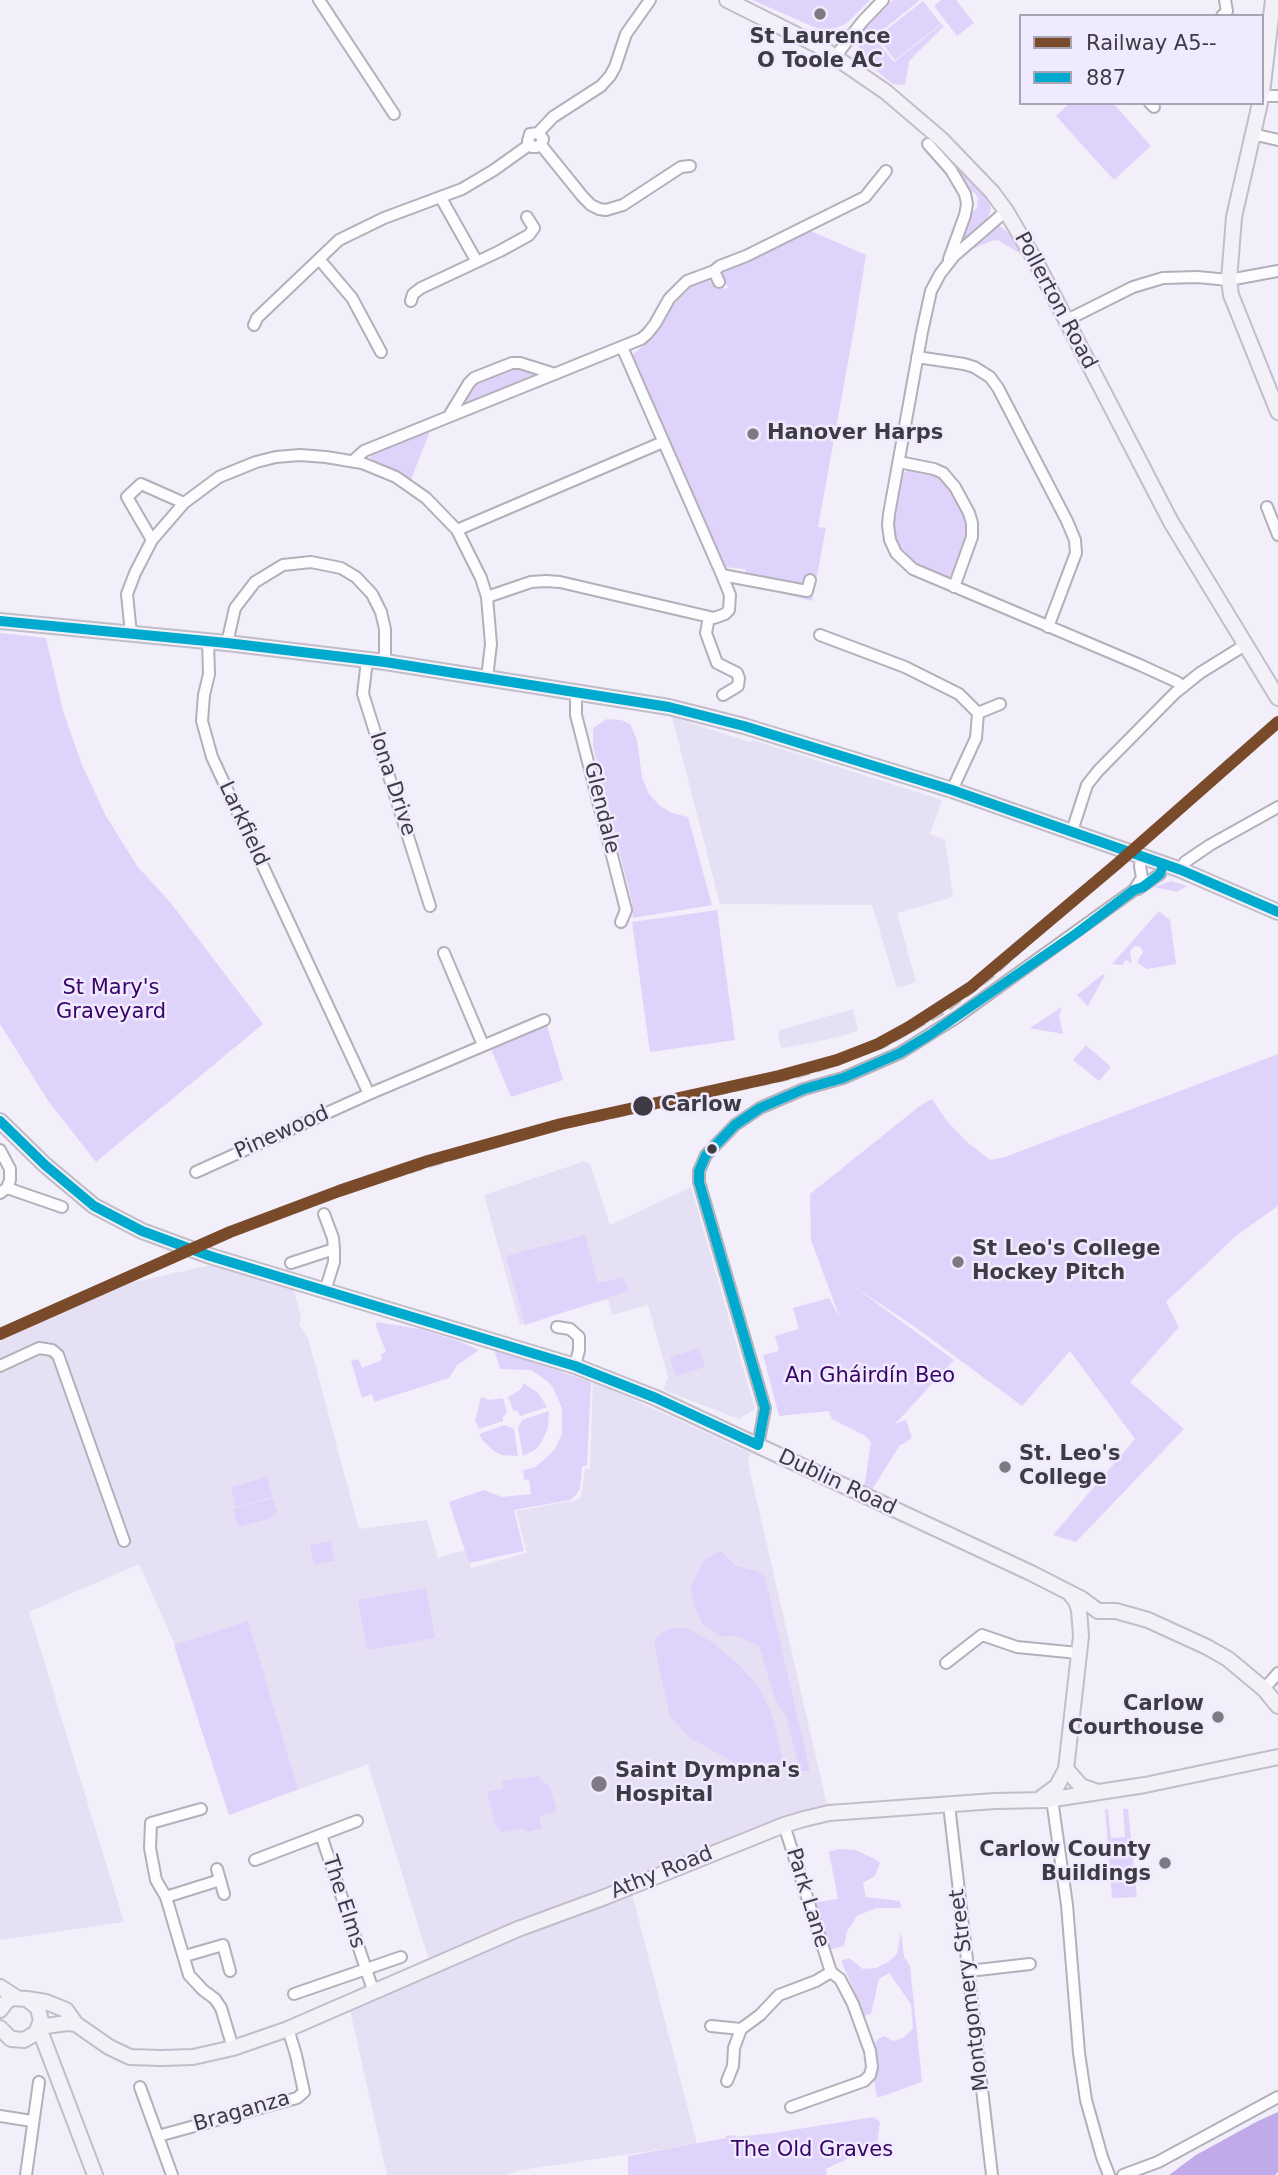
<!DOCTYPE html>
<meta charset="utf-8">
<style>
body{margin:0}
#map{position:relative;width:1278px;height:2175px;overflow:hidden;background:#f2eefa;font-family:"DejaVu Sans",sans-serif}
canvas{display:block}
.legend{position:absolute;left:1019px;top:14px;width:245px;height:91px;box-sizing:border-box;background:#f0eafe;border:2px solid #a9a4b4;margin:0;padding:9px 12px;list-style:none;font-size:21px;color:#3e3b44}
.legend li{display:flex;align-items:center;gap:14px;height:35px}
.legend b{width:35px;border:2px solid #a9a4b4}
</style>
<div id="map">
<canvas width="1278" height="2175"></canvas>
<ul class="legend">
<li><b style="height:9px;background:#7a4b2a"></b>Railway A5--</li>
<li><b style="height:9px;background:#00a9ce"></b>887</li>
</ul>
</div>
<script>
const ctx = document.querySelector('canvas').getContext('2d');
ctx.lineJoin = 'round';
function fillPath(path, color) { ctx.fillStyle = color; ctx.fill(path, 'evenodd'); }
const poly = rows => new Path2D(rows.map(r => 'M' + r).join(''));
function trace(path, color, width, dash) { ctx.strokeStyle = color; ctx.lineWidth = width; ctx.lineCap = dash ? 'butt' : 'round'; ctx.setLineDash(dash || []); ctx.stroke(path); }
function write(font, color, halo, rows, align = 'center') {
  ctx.font = font + ' "DejaVu Sans",sans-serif'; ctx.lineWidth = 5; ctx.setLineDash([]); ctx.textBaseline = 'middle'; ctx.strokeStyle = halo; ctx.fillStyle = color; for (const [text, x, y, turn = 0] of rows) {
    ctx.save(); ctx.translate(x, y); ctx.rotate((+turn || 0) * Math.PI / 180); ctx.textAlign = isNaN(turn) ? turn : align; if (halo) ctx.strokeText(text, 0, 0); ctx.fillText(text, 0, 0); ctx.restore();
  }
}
fillPath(poly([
 [672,717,750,742,753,740,942,800,930,834,945,840,953,897,897,913,916,982,897,988,872,905,720,904],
 [853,1009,858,1029,856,1031,839,1037,785,1048,781,1047,778,1036,780,1030],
 [585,1161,590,1164,610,1225,691,1187,755,1409,739,1419,663,1390,668,1377,648,1305,612,1315,608,1299,520,1325,484,1195],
 [211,1265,294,1290,301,1318,299,1324,308,1338,359,1529,427,1520,438,1558,465,1550,471,1568,527,1553,516,1511,577,1500,581,1497,585,1469,590,1469,593,1381,750,1453,748,1463,827,1805,789,1815,626,1879,630,1886,697,2144,522,2170,506,2175,387,2175,350,2010,433,1973,368,1764,229,1815,175,1645,139,1564,29,1612,124,1922,0,1940,0,1341,125,1284]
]), '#e6e0f4');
fillPath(poly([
 [752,0,870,0,847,23,829,31,821,30],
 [893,0,920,0,874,37,894,62,942,24,944,26,909,61,905,85,893,84,868,64,862,56,859,47,863,31],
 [941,0,956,0,974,23,957,36,934,6],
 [923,1,941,24,895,60,877,37],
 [1070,103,1113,103,1151,146,1114,180,1056,116],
 [931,143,965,174,988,200,991,208,988,218,958,244,969,215,977,208,978,198,975,193,969,191,959,173],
 [998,225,1007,231,1021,254,998,240,991,241,966,252,966,250],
 [804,228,866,255,855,323,818,527,826,528,812,601,749,585,745,569,724,567,632,355,652,339,669,310,697,281,708,279,717,289,728,288,721,272],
 [514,367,538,374,537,376,463,406,461,405,477,382],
 [432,426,410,482,372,463,370,459,372,452],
 [909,468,937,474,951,486,968,524,970,532,955,572,951,577,947,578,916,565,896,545,891,526,900,478],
 [0,633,46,638,63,711,82,765,106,816,137,866,170,902,263,1024,96,1162,49,1102,0,1024],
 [607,719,621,720,630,724,637,740,642,777,649,794,660,806,672,813,688,817,712,905,633,918,632,902,593,747,593,728],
 [1171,881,1187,886,1177,892,1154,887],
 [717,910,735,1040,650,1052,632,922],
 [1159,911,1170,920,1176,964,1147,969,1137,962,1143,952,1140,947,1135,946,1130,951,1132,964,1126,960,1122,965,1112,964],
 [1103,974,1105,975,1088,1006,1077,995],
 [1062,1007,1059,1016,1063,1034,1030,1028],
 [546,1022,563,1080,511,1097,489,1044],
 [1086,1045,1111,1067,1099,1081,1073,1060],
 [1278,1054,1278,1206,1237,1235,1166,1302,1179,1327,1130,1382,1184,1429,1076,1542,1053,1535,1135,1439,1070,1351,1022,1406,918,1329,852,1285,954,1360,895,1424,906,1420,912,1438,903,1444,900,1445,868,1496,863,1494,871,1442,864,1435,832,1419,829,1411,779,1416,763,1355,779,1351,775,1336,799,1329,793,1308,829,1298,840,1318,811,1240,810,1194,921,1105,932,1099,947,1121,967,1142,990,1160,1005,1157],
 [585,1235,598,1283,623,1277,629,1291,525,1325,506,1256],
 [377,1322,420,1329,461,1342,479,1350,457,1365,449,1378,374,1402,372,1394,362,1398,351,1361,358,1359,362,1368,382,1360,381,1354,386,1352,376,1326],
 [699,1348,705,1367,676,1376,670,1357],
 [494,1349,591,1382,587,1465,582,1467,580,1488,576,1495,570,1500,514,1510,524,1551,469,1563,449,1502,484,1490,502,1497,531,1494,529,1479,524,1480,523,1470,534,1468,545,1459,555,1449,562,1434,562,1408,552,1386,546,1380,531,1370,500,1369],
 [524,1383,539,1394,547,1407,520,1416,518,1411,513,1410,508,1397,520,1390],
 [481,1397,490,1400,503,1398,507,1412,503,1417,503,1421,479,1429,475,1420],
 [549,1411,548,1428,541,1443,535,1450,523,1456,518,1428,522,1420],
 [505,1425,514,1429,518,1456,502,1455,494,1451,483,1441,479,1434],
 [267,1477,272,1497,236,1507,231,1487],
 [273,1498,277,1512,268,1519,238,1527,233,1509],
 [331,1541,335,1561,314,1565,310,1545],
 [720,1550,736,1566,757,1571,765,1577,810,1771,799,1771,787,1718,775,1699,759,1646,735,1635,722,1637,702,1623,695,1607,690,1587,704,1561],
 [426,1588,435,1638,367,1650,358,1600],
 [248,1621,298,1789,229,1815,174,1645],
 [674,1628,686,1628,712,1642,739,1665,758,1686,772,1714,785,1768,777,1771,769,1782,690,1738,670,1716,654,1644,657,1637,665,1631],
 [538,1776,544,1783,549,1785,556,1808,555,1812,539,1816,542,1828,528,1832,523,1828,501,1833,499,1828,496,1827,487,1792,503,1788,502,1781],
 [1105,1809,1108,1810,1111,1838,1125,1837,1123,1809,1128,1809,1137,1897,1112,1898],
 [838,1849,855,1850,875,1859,880,1863,875,1876,863,1883,866,1897,900,1901,901,1908,876,1908,857,1916,847,1931,844,1946,827,1950,816,1902,838,1899,829,1852],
 [901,1932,904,1957,910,1966,922,2082,877,2098,874,2080,878,2068,873,2045,878,2039,884,2036,893,2041,903,2038,913,2029,911,2004,889,1973,879,1979,871,2014,863,2016,854,1990,841,1961,849,1958,863,1969,876,1968,888,1962,897,1954],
 [874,2117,880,2122,877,2145,826,2169,827,2175,628,2175,628,2156,726,2138,726,2136,735,2135,736,2137,773,2133]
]), '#e0d3fb');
fillPath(poly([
 [1278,2112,1278,2172,1275,2175,1169,2175,1196,2155,1258,2121]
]), '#c0aae8');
const minor = poly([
 [319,0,394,114],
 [1222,16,1227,11,1225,0],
 [835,57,862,22,883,0],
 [1262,96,1278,96],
 [1150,103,1154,107],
 [538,133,543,139,541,145,536,147,532,147,528,141,530,134,538,133,553,117,601,86,610,76,615,67,626,34,650,0],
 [1252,134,1278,140],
 [928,144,951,170,965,194,967,204,965,215,949,259],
 [541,145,583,197,591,205,599,209,606,210,623,205,681,167,690,166],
 [441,198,477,262],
 [1006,211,954,256,940,274,931,291,922,332,889,514,888,525,890,540,896,553,913,569,1140,665,1177,682,1183,687],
 [319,259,352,298,381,352],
 [714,271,720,266,746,256,865,197,886,171],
 [411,301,413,294,421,288,500,251,529,235,534,228,527,217],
 [1067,320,1133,287,1163,278,1197,277,1229,280,1278,271],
 [254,325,257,318,339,240,384,218,462,189,494,170,529,145],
 [917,357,964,364,974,367,990,377,998,388,1067,521,1075,540,1076,553,1048,627],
 [449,416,469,383,474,378,512,363,520,363,555,374],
 [353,461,364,451,641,339,647,334,655,324,669,299,687,281,714,271,719,282],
 [899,462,934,469,943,473,955,487,969,513,972,523,972,537,954,587],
 [1267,507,1278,535],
 [457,530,663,442],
 [152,540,127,497,141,484,184,503],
 [722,575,807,591,810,580],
 [487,597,531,582,546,581,560,582,714,618,725,614,729,610,730,595,722,575,622,347],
 [709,617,706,633,717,663,737,673,739,678,738,686,723,695],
 [131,634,127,594,135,573,152,540,184,503,219,477,256,462,276,457,300,455,326,457,362,463,396,477,426,498,457,530,481,578,487,597,491,644,487,678],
 [820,635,905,667,959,694,978,713,976,738,952,790],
 [208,641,209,674,204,695,202,721,212,757,369,1094],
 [227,643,235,608,255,582,283,565,311,562,341,568,356,577,372,594,381,612,385,629,385,662],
 [367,660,363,694,430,906],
 [576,692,576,715,626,910,621,922],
 [978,713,1000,704],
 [1072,831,1087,785,1098,771,1175,693,1200,673,1245,645],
 [1181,870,1185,862,1210,845,1278,807],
 [1138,889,1160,874,1163,865],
 [444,953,483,1045],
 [0,1150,10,1169,10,1180,7,1188,0,1193],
 [196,1172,369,1094,544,1020],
 [7,1188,62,1207],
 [324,1214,333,1238,334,1249],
 [291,1263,334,1249,334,1262,325,1291],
 [557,1327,570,1329,579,1337,579,1350,575,1366],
 [0,1366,39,1348,52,1350,58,1355,124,1541],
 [758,1445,765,1408,699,1182,699,1171,706,1155,735,1125,760,1108,804,1089,843,1078,900,1053,957,1017,1134,890,1142,878,1140,866,1141,858],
 [946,1663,982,1635,1017,1647,1078,1653],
 [1264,1689,1278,1673],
 [1052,1799,1067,1905,1079,2053,1086,2100,1102,2157,1109,2175],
 [949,1805,992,2175],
 [201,1809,151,1823,150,1848,156,1880,166,1897,189,1975,203,1990,215,1999,221,2008,233,2048],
 [784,1825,831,1972],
 [321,1835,374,1993],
 [255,1860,357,1821],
 [217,1869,224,1894],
 [166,1897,220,1880],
 [185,1956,223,1945,230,1971],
 [969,1971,1030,1964],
 [294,1994,401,1957],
 [711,2026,741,2029],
 [727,2081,733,2066,734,2048,741,2029,760,2015,779,1995,816,1981,831,1972],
 [140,2087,172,2175],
 [791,2107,864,2081,870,2075,872,2067,870,2051,853,2004,840,1979,831,1972],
 [0,2116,32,2121],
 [158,2136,297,2098,304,2092,296,2055,288,2029],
 [26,2175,39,2082],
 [1123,2175,1158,2162,1278,2097]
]);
const major = poly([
 [727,0,819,46,886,92,941,139,992,192,1006,211,1036,262,1171,522,1278,698],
 [1262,93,1273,0],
 [1260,103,1234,217,1229,280,1231,295,1278,412],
 [0,621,227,643,385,662,669,707,744,726,952,790,1181,870,1278,912],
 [0,1121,45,1165,94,1206,142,1231,210,1256,575,1366,656,1398,1031,1573,1082,1599,1098,1611,1116,1611,1148,1620,1207,1647,1228,1659,1264,1689,1278,1706],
 [1066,1769,1081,1786,1095,1791],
 [1041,1798,1057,1786,1066,1769,1081,1636,1079,1610,1076,1601,1071,1595],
 [0,1987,17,1998],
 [27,1999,46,2002,66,2010,76,2024,109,2047,130,2057,161,2058,193,2057,233,2048,288,2029,518,1929,605,1897,784,1825,804,1819,829,1813,995,1801,1047,1800,1145,1785,1278,1757],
 [0,2010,6,2002,12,1998,27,1999,38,2008,41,2021,36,2033,24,2040,11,2039,0,2028],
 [39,2027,67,2023,76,2024],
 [39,2028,95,2175]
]);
trace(minor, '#b3b0b9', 14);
trace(major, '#c2bdcb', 18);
trace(minor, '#fdfcfe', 10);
trace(major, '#f3f1f7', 14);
trace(poly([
 [230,1232,376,1183,500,1145,560,1129,794,1078,816,1072,886,1046,946,1012,994,976,1088,889]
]), '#c2c1c4', 2.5, [14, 7]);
trace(poly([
 [0,621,227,643,385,662,669,707,744,726,952,790,1181,870,1278,912],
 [0,1121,45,1165,94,1206,142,1231,210,1256,575,1366,656,1398,758,1445,765,1408,699,1182,699,1171,706,1155,735,1125,760,1108,804,1089,843,1078,900,1053,931,1034,1077,933,1134,890,1143,887,1160,874,1163,865]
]), '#00a9ce', 10);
trace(poly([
 [0,1334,230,1232,339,1191,428,1161,561,1124,779,1076,837,1060,878,1044,909,1027,971,987,1118,863,1278,722]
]), '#7a4b2a', 12);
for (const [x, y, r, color] of [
 [820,14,7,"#7d7a84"],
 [753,434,7,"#7d7a84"],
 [643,1106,11,"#3e3b44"],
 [712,1149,6,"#3e3b44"],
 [958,1262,7,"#7d7a84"],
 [1005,1467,7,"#7d7a84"],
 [1218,1717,7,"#7d7a84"],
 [599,1784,9,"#7d7a84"],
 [1165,1863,7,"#7d7a84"]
]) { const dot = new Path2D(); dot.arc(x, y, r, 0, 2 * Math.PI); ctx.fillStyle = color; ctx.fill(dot); trace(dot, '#f0eafe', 2.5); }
write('bold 21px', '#3e3b44', '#f0eafe', [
 ["St Laurence",820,38,"center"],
 ["O Toole AC",820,62,"center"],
 ["Hanover Harps",767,434],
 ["St Leo's College",972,1250],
 ["Hockey Pitch",972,1274],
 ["St. Leo's",1019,1455],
 ["College",1019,1479],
 ["Carlow",1204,1705,"right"],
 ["Courthouse",1204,1729,"right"],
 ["Saint Dympna's",615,1772],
 ["Hospital",615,1796],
 ["Carlow County",1151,1851,"right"],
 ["Buildings",1151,1875,"right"]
], 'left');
write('21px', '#3e3b44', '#f0eafe', [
 ["Pollerton Road",1055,301,62],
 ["Iona Drive",392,784,72],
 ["Glendale",601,808,76],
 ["Larkfield",243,824,65],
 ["Pinewood",282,1133,-24],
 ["Dublin Road",837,1483,25],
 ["Athy Road",662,1873,-22],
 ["Park Lane",807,1898,73],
 ["The Elms",343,1902,72],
 ["Montgomery Street",970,1990,-97],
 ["Braganza",242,2112,-16]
]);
write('21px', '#39036a', '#f0eafe', [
 ["St Mary's",111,989],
 ["Graveyard",111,1013],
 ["An Gháirdín Beo",870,1377],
 ["The Old Graves",812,2151]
]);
write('bold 21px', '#3e3b44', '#f0eafe', [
 ["Carlow",661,1106]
], 'left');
</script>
